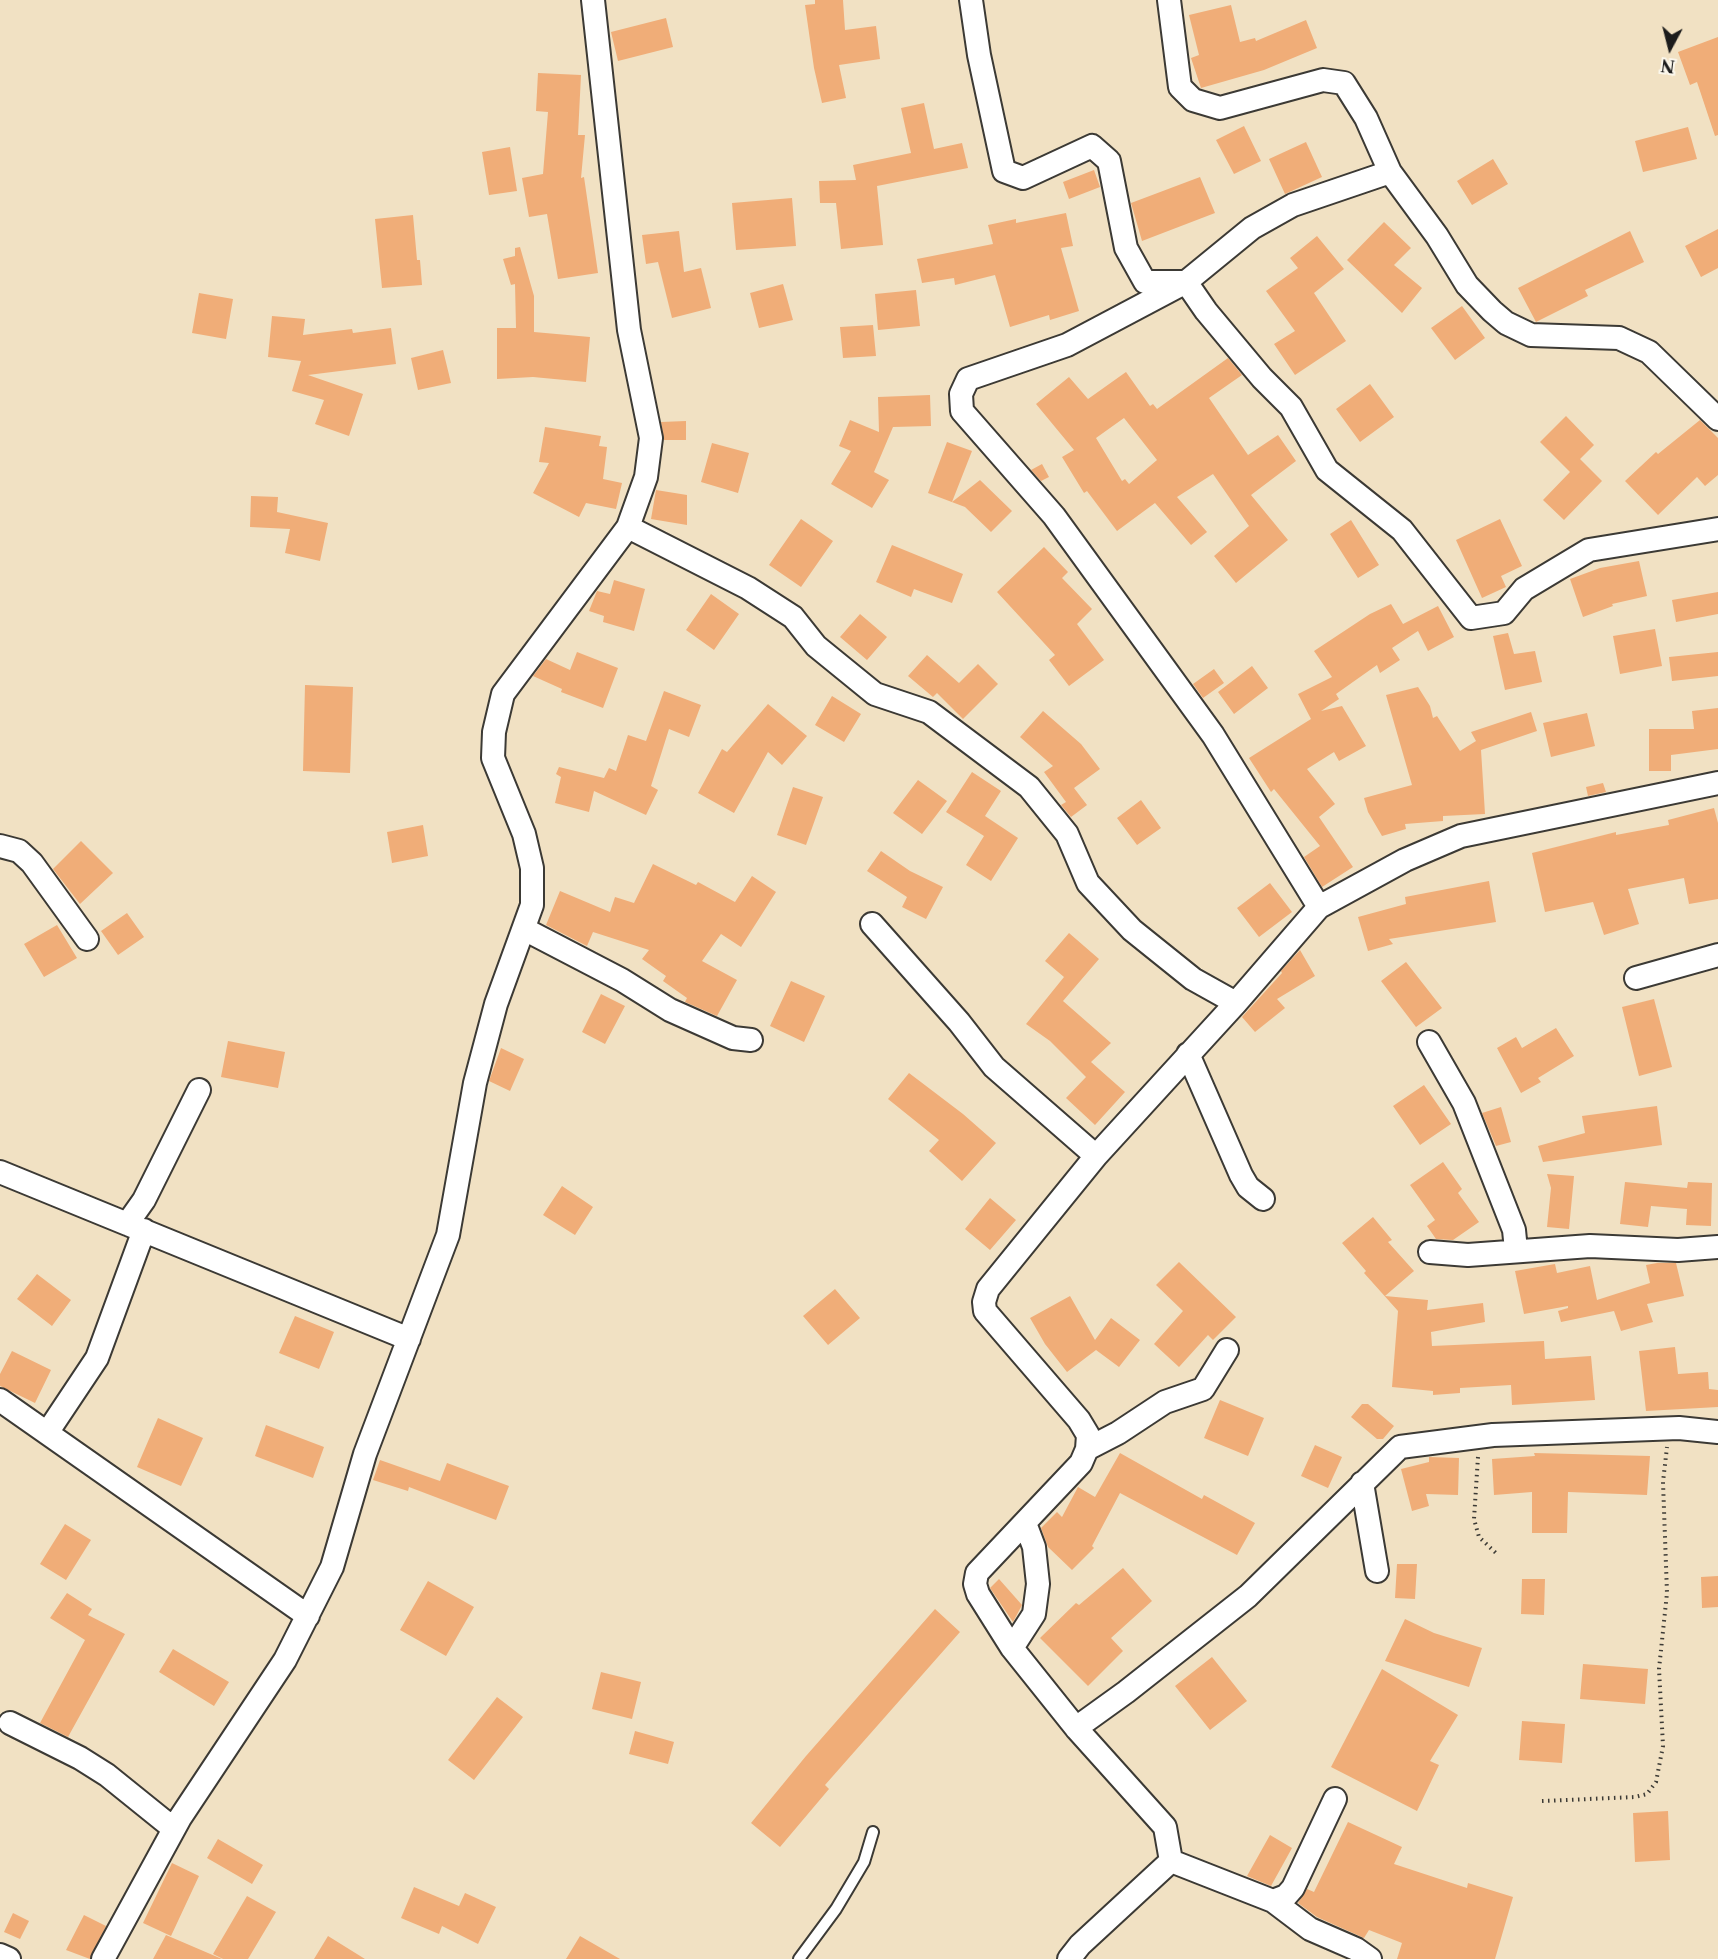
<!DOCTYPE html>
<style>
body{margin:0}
#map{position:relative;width:1718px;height:1959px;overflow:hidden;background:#f1e1c3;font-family:"Libre Caslon Text",serif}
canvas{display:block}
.north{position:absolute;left:1640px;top:18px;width:60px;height:60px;-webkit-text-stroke:4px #fbf7ec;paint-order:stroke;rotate:187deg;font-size:16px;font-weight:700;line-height:24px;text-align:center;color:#1c1c1c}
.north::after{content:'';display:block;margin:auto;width:21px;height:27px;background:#1c1c1c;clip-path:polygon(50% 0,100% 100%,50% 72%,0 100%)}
</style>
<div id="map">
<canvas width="1718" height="1959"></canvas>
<div class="north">N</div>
</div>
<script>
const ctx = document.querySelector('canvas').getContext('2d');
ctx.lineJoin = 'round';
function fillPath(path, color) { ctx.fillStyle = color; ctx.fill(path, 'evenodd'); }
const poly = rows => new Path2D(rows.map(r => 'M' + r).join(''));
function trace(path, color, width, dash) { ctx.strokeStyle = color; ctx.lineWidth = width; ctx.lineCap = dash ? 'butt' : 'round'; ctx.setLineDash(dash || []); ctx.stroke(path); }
fillPath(poly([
 [815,0,843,0,845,30,876,26,880,59,839,65,846,98,822,103,814,68,805,5,815,4],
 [1231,5,1240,42,1255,38,1256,41,1306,20,1317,48,1264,70,1201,88,1191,58,1199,55,1189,15],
 [666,18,673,47,618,61,611,32],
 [1718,37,1718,135,1715,136,1697,82,1690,85,1678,52],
 [538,73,581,75,578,135,585,135,581,178,584,177,598,273,558,279,547,214,529,217,522,178,543,174,548,112,536,111],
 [924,103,934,149,962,143,968,168,877,186,883,245,841,249,836,203,820,203,819,181,856,180,853,165,911,153,901,108],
 [1244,126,1261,161,1234,174,1216,140],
 [1688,127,1697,159,1643,172,1635,141],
 [1306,142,1322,177,1285,194,1269,159],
 [510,147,517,191,489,195,482,152],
 [1493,159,1508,184,1472,205,1457,181],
 [1094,170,1100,187,1069,199,1063,182],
 [1200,177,1215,213,1142,241,1131,203],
 [792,198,796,246,736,250,732,203],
 [1066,213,1073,246,1061,248,1079,311,1050,320,1049,315,1010,327,995,275,955,285,954,278,922,283,917,259,993,244,988,225,1016,219,1016,223],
 [413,215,417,260,420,260,422,285,382,288,375,219],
 [1384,222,1411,248,1394,265,1422,288,1402,313,1347,260],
 [1718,229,1718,268,1701,277,1685,246],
 [679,231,684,272,701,268,711,308,672,318,658,262,646,264,642,235],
 [1630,231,1644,262,1585,290,1588,296,1536,322,1518,288],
 [1317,236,1344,269,1314,293,1346,341,1295,375,1274,344,1295,331,1266,291,1298,268,1290,258],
 [520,247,534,296,534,332,590,337,586,382,533,377,497,379,497,328,516,328,515,284,511,285,503,259,515,256,515,248],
 [783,284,793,320,759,328,750,293],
 [916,290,920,326,878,330,875,294],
 [199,293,233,299,226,339,192,333],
 [1462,306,1485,338,1455,360,1431,328],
 [272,316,305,319,303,335,352,329,353,333,391,328,396,364,308,375,363,394,349,436,315,424,324,400,292,391,301,361,268,357],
 [873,325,876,356,843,358,840,327],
 [443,350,451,383,418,390,411,358],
 [1228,358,1242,375,1209,398,1248,455,1278,435,1296,461,1251,495,1288,540,1236,583,1214,556,1249,526,1213,474,1177,497,1207,532,1191,545,1155,503,1117,531,1087,491,1084,493,1062,457,1074,450,1036,404,1069,377,1088,399,1126,372,1150,406,1153,404,1157,409],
 [1124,418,1157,460,1129,484,1125,479,1122,481,1096,438],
 [1370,384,1394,417,1360,442,1336,409],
 [930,395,931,426,893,427,874,472,889,480,872,508,831,484,851,451,839,446,850,420,879,432,878,397],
 [1566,416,1594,445,1580,459,1602,481,1564,520,1543,500,1570,472,1540,442],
 [1700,420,1718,438,1718,475,1705,486,1697,477,1658,515,1625,481,1656,452,1658,454],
 [686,421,686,440,664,440,661,422],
 [545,427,601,436,599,446,607,447,603,479,622,483,616,509,586,503,579,517,533,493,549,463,539,462],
 [947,442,972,451,952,502,980,480,1012,511,991,532,965,507,928,493],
 [712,443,749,453,738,493,701,482],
 [1042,464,1049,477,1041,481,1031,470],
 [656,490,687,495,687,525,651,519],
 [251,496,278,497,277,512,328,523,320,561,285,553,290,529,250,527],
 [801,519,833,541,801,587,769,565],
 [1500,519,1522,566,1501,576,1506,587,1482,598,1456,540],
 [1351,520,1379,565,1358,578,1330,534],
 [892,545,963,574,952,603,914,589,911,597,876,582],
 [1044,547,1068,572,1062,578,1092,609,1077,624,1104,660,1069,686,1049,660,1055,655,997,592],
 [1639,561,1647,596,1612,604,1613,606,1583,617,1570,579,1600,568],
 [614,580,645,589,634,631,603,622,604,616,589,611,597,591,610,594],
 [1718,592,1718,614,1676,622,1672,600],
 [711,594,739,614,714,650,686,630],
 [1391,604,1403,624,1438,606,1454,637,1428,651,1418,631,1392,648,1400,660,1380,673,1377,665,1336,694,1339,699,1321,711,1342,706,1366,746,1339,761,1334,752,1307,769,1335,804,1319,817,1353,867,1322,887,1304,857,1320,846,1274,789,1271,792,1249,758,1311,719,1298,694,1332,677,1314,651,1370,614],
 [860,614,887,637,867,660,840,637],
 [1655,629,1662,666,1620,674,1613,636],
 [1508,633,1514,654,1535,651,1542,682,1505,690,1493,636],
 [577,652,618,668,603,708,561,692,562,689,533,676,546,659,570,670],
 [1718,652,1718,676,1672,681,1669,657],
 [927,655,959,683,978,664,998,684,963,719,937,693,933,697,908,676],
 [1252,666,1268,688,1234,714,1218,692],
 [1214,669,1224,683,1203,698,1193,684],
 [305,685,353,687,350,773,303,771],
 [1418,687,1430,706,1433,718,1437,716,1460,751,1476,741,1471,732,1531,712,1537,731,1481,750,1485,814,1443,816,1443,821,1405,824,1406,829,1382,836,1368,812,1364,798,1412,785,1386,695],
 [664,691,701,705,689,737,669,729,651,786,658,790,646,815,594,791,589,812,555,803,561,777,556,774,559,767,604,778,609,768,616,771,628,735,646,741],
 [832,696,861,714,844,742,815,725],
 [768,704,807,736,782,765,768,752,734,813,698,793,722,749,727,752],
 [1718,708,1718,749,1671,755,1671,771,1649,771,1649,729,1694,729,1692,711],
 [1043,711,1081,744,1100,769,1074,788,1087,805,1071,817,1061,805,1066,802,1044,772,1053,766,1020,737],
 [1587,713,1595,746,1551,757,1543,723],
 [972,772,1001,791,985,816,1018,838,991,881,966,865,984,836,946,812],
 [918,780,947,801,922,834,893,813],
 [1603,783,1606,792,1588,796,1586,787],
 [793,787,823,797,806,845,777,835],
 [1141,800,1161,828,1137,845,1117,818],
 [1714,808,1718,823,1718,899,1689,904,1684,878,1628,889,1639,924,1604,935,1593,902,1545,912,1532,853,1616,832,1616,835,1669,825,1668,820],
 [423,825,428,856,392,863,387,832],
 [81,841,113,873,80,904,53,869],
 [881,851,910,871,943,887,926,919,902,907,907,897,867,871],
 [653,864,696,885,698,882,735,902,752,876,776,892,741,947,721,934,702,961,737,980,717,1016,685,1002,687,998,663,981,666,976,642,959,649,950,593,932,587,946,546,925,560,891,610,912,615,897,634,903],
 [1489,881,1496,922,1389,939,1393,944,1368,951,1358,917,1406,904,1405,897],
 [1270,883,1292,912,1259,937,1237,908],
 [127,913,144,937,118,955,101,931],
 [57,925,77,958,44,977,24,944],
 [1069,933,1099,959,1063,1001,1111,1043,1091,1062,1125,1092,1095,1125,1066,1098,1086,1077,1050,1041,1026,1024,1064,977,1045,961],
 [1300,950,1315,976,1277,999,1285,1008,1255,1032,1242,1017,1282,973,1281,971],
 [1406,962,1442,1008,1416,1027,1381,981],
 [791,981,825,996,804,1042,770,1026],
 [601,994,625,1006,605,1044,582,1032],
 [1654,999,1672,1067,1639,1076,1622,1007],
 [1556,1028,1574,1056,1538,1078,1541,1082,1521,1093,1497,1048,1516,1037,1522,1048],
 [228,1041,285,1052,278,1088,221,1077],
 [501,1048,524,1059,510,1091,489,1081],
 [909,1073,963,1114,996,1143,962,1181,929,1151,939,1140,888,1099],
 [1424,1085,1451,1124,1420,1145,1393,1106],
 [1657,1106,1662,1145,1543,1162,1538,1146,1585,1133,1582,1116],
 [1501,1107,1511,1142,1496,1146,1482,1113],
 [1443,1162,1462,1189,1458,1193,1479,1222,1453,1240,1436,1239,1427,1226,1435,1220,1410,1185],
 [1547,1174,1574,1176,1569,1229,1547,1227,1551,1188],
 [1625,1182,1687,1188,1688,1182,1712,1183,1711,1226,1686,1225,1687,1209,1651,1206,1648,1227,1620,1224],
 [562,1186,593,1207,575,1235,543,1215],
 [990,1198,1016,1220,990,1250,965,1229],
 [1373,1217,1392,1240,1388,1242,1414,1271,1385,1296,1428,1300,1427,1310,1483,1303,1485,1322,1431,1332,1432,1346,1544,1341,1545,1359,1591,1356,1595,1400,1512,1405,1511,1385,1460,1388,1460,1393,1433,1395,1433,1391,1392,1387,1398,1311,1364,1273,1366,1271,1342,1243],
 [1179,1262,1236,1317,1213,1340,1208,1335,1179,1367,1154,1344,1183,1311,1156,1285],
 [1657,1263,1676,1263,1684,1296,1647,1304,1653,1322,1621,1331,1614,1311,1561,1322,1558,1311,1568,1308,1568,1306,1524,1314,1515,1271,1555,1264,1557,1273,1590,1266,1597,1300,1650,1283,1646,1265],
 [37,1274,71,1300,52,1326,17,1299],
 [835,1289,860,1318,828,1345,803,1316],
 [1070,1296,1095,1340,1111,1318,1140,1340,1119,1367,1096,1350,1067,1372,1045,1344,1030,1318],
 [295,1316,334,1332,319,1369,279,1353],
 [1675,1347,1678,1374,1708,1372,1709,1389,1718,1390,1718,1407,1646,1411,1639,1351],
 [12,1351,51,1370,35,1403,0,1386,0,1374],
 [1220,1400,1264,1418,1248,1456,1204,1438],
 [1362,1404,1368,1404,1394,1426,1383,1439,1377,1439,1351,1417],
 [158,1418,203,1438,181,1486,137,1467],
 [266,1425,324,1447,313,1478,255,1456],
 [1315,1445,1342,1457,1328,1488,1301,1476],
 [1120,1453,1202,1499,1204,1495,1255,1523,1237,1555,1120,1493,1092,1546,1094,1548,1072,1570,1048,1547,1041,1528,1057,1512,1062,1517,1078,1487,1095,1497],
 [1534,1453,1650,1456,1647,1495,1568,1492,1567,1533,1532,1533,1532,1492,1494,1495,1492,1459,1535,1456],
 [1429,1457,1459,1458,1458,1495,1426,1494,1429,1506,1412,1511,1401,1469,1429,1462],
 [380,1460,440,1481,447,1463,509,1486,496,1520,409,1487,408,1491,373,1480],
 [65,1524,91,1540,66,1580,40,1564],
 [1397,1564,1417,1564,1415,1599,1395,1598],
 [1123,1568,1152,1601,1111,1638,1123,1651,1088,1686,1040,1638,1076,1603,1079,1605],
 [1718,1576,1718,1607,1702,1608,1701,1577],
 [999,1579,1022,1605,1013,1622,990,1588],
 [1522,1579,1545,1579,1544,1615,1521,1614],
 [428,1581,474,1607,446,1656,400,1630],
 [67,1593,92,1609,88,1615,125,1634,68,1737,40,1723,85,1640,50,1618],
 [935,1609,960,1632,825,1785,829,1789,780,1847,751,1823,806,1756],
 [1405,1619,1434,1633,1482,1648,1469,1687,1385,1661],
 [173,1649,229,1682,214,1706,159,1672],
 [1212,1657,1247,1701,1210,1730,1175,1686],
 [1583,1664,1648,1669,1645,1704,1580,1699],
 [1382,1669,1458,1715,1430,1761,1439,1765,1417,1811,1331,1767],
 [601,1672,641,1682,632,1719,592,1709],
 [497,1697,523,1717,474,1780,448,1760],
 [1522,1721,1565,1724,1562,1763,1519,1760],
 [635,1731,674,1742,668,1764,629,1754],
 [1668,1811,1670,1860,1635,1862,1633,1813],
 [1348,1822,1402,1847,1394,1864,1467,1888,1468,1883,1513,1897,1495,1959,1397,1959,1402,1943,1369,1930,1364,1938,1317,1917,1298,1903,1307,1889,1314,1892],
 [1270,1835,1292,1848,1271,1886,1247,1876],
 [218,1839,263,1865,252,1884,207,1858],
 [172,1863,199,1876,171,1936,143,1923],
 [414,1887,459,1906,465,1893,496,1907,478,1944,442,1926,439,1934,401,1918],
 [247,1896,276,1912,248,1959,223,1959,213,1954],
 [13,1913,29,1921,20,1939,4,1932],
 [84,1915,106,1926,90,1959,66,1950],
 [166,1935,222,1959,153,1959],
 [328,1936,365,1959,314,1959],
 [580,1936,620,1959,566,1959]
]), '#f0ad78');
const service = poly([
 [799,1959,836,1909,864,1862,873,1832]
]);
const minor = poly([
 [971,0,979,55,1004,171,1023,178,1092,146,1109,161,1126,248,1145,282,1186,282,1206,311,1262,378,1291,407,1327,470,1402,530,1471,618,1504,613,1524,589,1589,550,1718,529],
 [1169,0,1180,87,1193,100,1220,108,1323,80,1344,83,1366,118,1390,172,1437,236,1467,285,1492,311,1506,323,1531,335,1619,338,1649,352,1718,419],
 [628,527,748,588,793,617,816,646,875,694,929,712,1029,787,1067,834,1088,883,1132,930,1193,979,1236,1003],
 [0,846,19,851,32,863,87,939],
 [1319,907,1213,735,1054,516,962,411,961,394,968,379,1067,345,1186,282,1252,228,1293,205,1390,172],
 [872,924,959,1022,994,1067,1096,1156],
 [524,929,622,980,670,1010,733,1038,751,1040],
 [1636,978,1718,955],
 [1429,1042,1464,1103,1514,1230,1516,1250],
 [1188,1054,1241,1175,1248,1187,1263,1199],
 [0,1172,409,1339],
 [127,1224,144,1200,199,1090],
 [1430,1252,1468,1255,1590,1246,1678,1250,1718,1247],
 [0,1400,308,1616],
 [47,1433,97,1358,144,1230],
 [1087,1449,1118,1433,1165,1402,1203,1389,1227,1350],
 [1362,1483,1377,1571],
 [1012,1648,1034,1614,1038,1584,1034,1547,1025,1523],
 [10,1723,80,1758,107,1775,174,1829],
 [1076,1728,1126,1692,1248,1596,1400,1447,1493,1435,1679,1428,1718,1432],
 [1171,1861,1165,1827,1076,1728,1012,1648,978,1594,975,1584,977,1573,1081,1463,1087,1449,1088,1435,1079,1420,985,1311,984,1302,988,1289,1096,1156,1236,1003,1319,907,1405,860,1461,836,1718,783],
 [1171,1861,1273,1901,1310,1929,1356,1949,1370,1959],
 [1273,1901,1286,1896,1293,1888,1335,1799],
 [0,1955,9,1959],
 [103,1959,180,1818,285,1660,332,1567,365,1454,448,1235,475,1083,496,1004,532,905,532,868,524,834,493,758,494,732,503,694,628,527,646,477,651,438,629,330,593,0],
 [1069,1959,1080,1945,1171,1861]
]);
trace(service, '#3c3a35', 14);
trace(minor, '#3c3a35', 26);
trace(poly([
 [1478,1457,1474,1519,1479,1537,1498,1555],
 [1542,1801,1635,1797,1647,1794,1656,1782,1663,1746,1659,1669,1667,1593,1663,1482,1667,1447]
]), '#3c3a35', 4, [1.5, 4.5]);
trace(service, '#fff', 10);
trace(minor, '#fff', 22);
</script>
